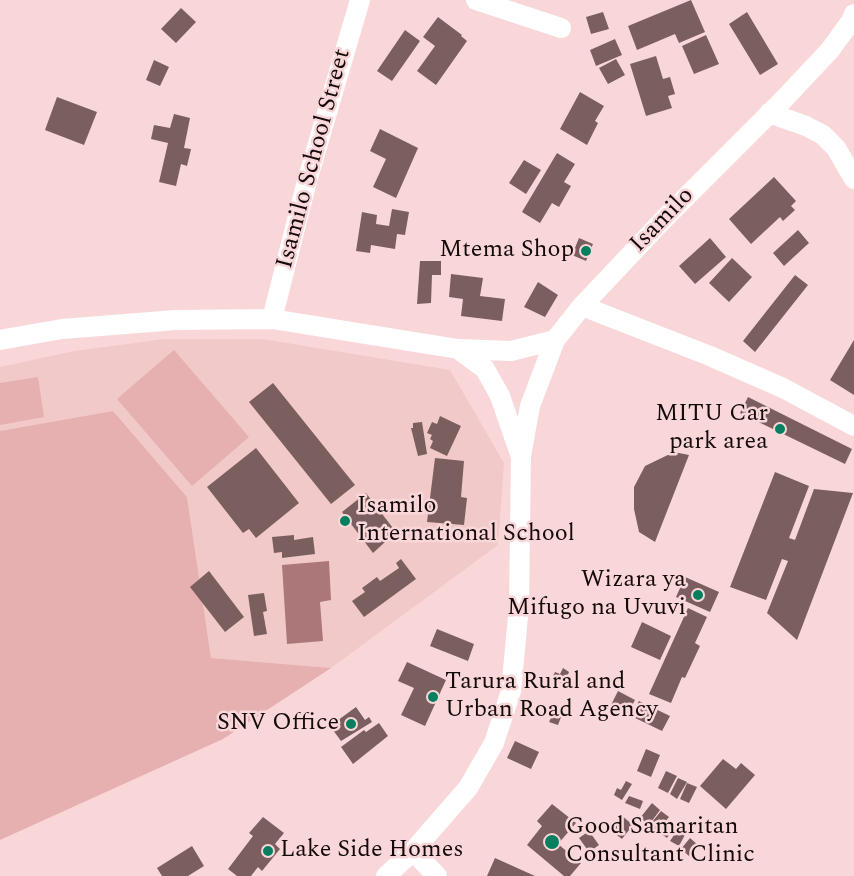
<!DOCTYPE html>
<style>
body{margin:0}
canvas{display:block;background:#f9d7d8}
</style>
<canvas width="854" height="876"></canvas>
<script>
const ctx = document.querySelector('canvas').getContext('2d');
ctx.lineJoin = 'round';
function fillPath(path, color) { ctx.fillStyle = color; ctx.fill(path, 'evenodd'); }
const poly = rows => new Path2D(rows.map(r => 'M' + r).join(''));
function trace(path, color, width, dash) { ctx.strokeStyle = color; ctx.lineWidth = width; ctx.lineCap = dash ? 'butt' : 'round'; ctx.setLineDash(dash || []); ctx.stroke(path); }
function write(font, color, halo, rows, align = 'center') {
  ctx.font = font + ' Spectral,serif'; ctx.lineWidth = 5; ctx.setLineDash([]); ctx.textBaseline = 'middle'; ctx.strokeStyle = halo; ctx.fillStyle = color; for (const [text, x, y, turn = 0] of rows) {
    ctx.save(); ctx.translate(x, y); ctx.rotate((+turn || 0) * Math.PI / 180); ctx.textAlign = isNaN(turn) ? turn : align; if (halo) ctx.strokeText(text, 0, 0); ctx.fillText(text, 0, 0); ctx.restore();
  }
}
fillPath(poly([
 [165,339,263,339,450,370,504,463,498,545,331,668,211,658,187,497,113,411,0,431,0,367,74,351]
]), '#f1c9c9');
fillPath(poly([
 [174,350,249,437,192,486,117,399],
 [38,377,44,417,0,425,0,383],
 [113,411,187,497,211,658,331,668,223,739,0,840,0,431]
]), '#e6afb0');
fillPath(poly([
 [329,561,331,600,320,602,323,641,287,644,282,565]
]), '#ab7778');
fillPath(poly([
 [691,0,705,32,679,43,675,34,637,50,628,26],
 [181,8,196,22,176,43,161,29],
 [603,12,609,29,591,34,586,17],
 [747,12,778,64,760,75,729,24],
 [438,17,462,35,461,36,467,41,436,85,417,71,435,46,423,37],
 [405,30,420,41,392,81,377,71],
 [706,35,719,64,694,74,682,46],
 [615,39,622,55,596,66,590,50],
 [656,56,663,79,670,77,675,94,668,96,672,108,646,116,630,64],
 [616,59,625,75,608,84,599,68],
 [154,60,169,67,160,86,146,80],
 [580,92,604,106,595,121,598,123,587,145,560,129],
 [57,97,97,112,84,145,45,130],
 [174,114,190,118,184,148,191,149,187,166,181,164,176,186,159,182,168,143,151,139,154,125,170,128],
 [380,129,418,148,396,198,373,187,386,159,370,151],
 [557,153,575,164,564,182,571,186,559,207,552,203,540,223,522,212],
 [524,160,541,170,526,194,509,183],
 [774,177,796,201,791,206,795,210,783,221,780,217,751,244,729,219],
 [392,209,409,212,405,235,397,234,395,249,371,245,370,253,356,251,362,212,377,215,376,224,389,226],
 [798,230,809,243,784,266,773,253],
 [579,238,593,244,586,261,572,255],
 [710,238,726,257,695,284,679,266],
 [732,258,752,277,729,302,709,283],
 [420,261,441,261,441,275,432,275,431,303,417,304],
 [451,274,483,278,480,296,505,299,502,321,461,316,463,299,449,297],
 [795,275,808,285,755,352,743,341],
 [538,282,558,295,545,317,524,307],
 [854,340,854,395,830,380],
 [273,383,355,485,331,504,249,402],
 [748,397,852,449,845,464,740,413],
 [440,416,461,426,447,456,430,448,433,441,430,439,432,435,427,433,432,422,437,424],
 [422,422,427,454,418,456,411,428,413,428,413,423],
 [256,448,299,503,256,538,249,529,243,533,207,487],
 [674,452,689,455,655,542,639,532,634,509,634,487,645,466],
 [435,458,464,461,461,497,467,498,464,525,427,522],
 [775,472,809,486,789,538,795,540,814,489,853,493,797,640,767,613,788,561,782,559,766,600,730,587],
 [366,493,396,532,373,553,342,512],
 [294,535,294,540,313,537,315,554,282,558,282,552,274,553,272,537],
 [401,559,416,579,364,617,352,601,365,592,362,588,377,577,380,581,399,568,396,563],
 [209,571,244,617,225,632,190,587],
 [685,577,719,592,710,612,676,597],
 [264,593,267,611,263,612,267,634,254,636,248,595],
 [688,608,707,617,695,643,700,646,685,678,682,677,671,703,649,694],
 [642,622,671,636,660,660,631,647],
 [437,629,474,644,468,661,430,646],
 [407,662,446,680,425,726,401,715,414,688,398,681],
 [563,668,569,672,564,684,552,678,555,672,560,674],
 [618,691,635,700,627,715,610,707],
 [639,701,670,716,662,731,631,716],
 [356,707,365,720,369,717,372,722,341,741,330,726],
 [553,714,561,717,558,725,549,722],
 [379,723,388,736,353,764,341,747,364,730,366,732],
 [515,741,539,752,531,769,507,758],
 [646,749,660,755,651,777,637,771],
 [723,759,736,769,741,763,755,775,726,809,700,786],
 [666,771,677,776,668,793,658,788],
 [678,778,687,782,677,799,670,794],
 [626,781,632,784,622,800,614,795,617,788,621,790],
 [687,783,697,787,689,803,680,799],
 [629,796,643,801,640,809,625,803],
 [652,803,660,810,649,825,640,818],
 [552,804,576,823,558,844,581,863,570,876,564,876,527,845,542,826,537,821],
 [661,811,669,817,656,833,648,827],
 [621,815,633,825,622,839,610,830],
 [263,817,284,833,275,844,280,849,262,871,258,867,251,876,237,876,228,869,253,836,249,833],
 [667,823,674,827,667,838,660,833],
 [680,826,687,831,679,846,670,841],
 [589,831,599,845,589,852,579,838],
 [690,838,698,845,689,856,681,849],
 [192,846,204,866,188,876,162,876,157,868],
 [495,858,535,876,487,876]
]), '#7b5f5f');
trace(poly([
 [476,0,561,28],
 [769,113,806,126,823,135,836,148,854,179],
 [582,306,710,356,783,388,854,426],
 [272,319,307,181,360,0],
 [0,340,62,329,176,320,272,319,458,349,485,369,500,396,520,454],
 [458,349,511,351,555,340],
 [413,851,437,876],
 [386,876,413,851,468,788,494,743,511,691,519,606,521,456,530,406,555,340,582,306,665,218,784,99,830,50,851,21,854,14]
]), '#fff', 20);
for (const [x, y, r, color] of [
 [586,251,6,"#048060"],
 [780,429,6,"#048060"],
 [345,521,6,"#048060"],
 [698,595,6,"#048060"],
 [433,697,6,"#048060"],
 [351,724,6,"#048060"],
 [552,842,8,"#048060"],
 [268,851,6,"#048060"]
]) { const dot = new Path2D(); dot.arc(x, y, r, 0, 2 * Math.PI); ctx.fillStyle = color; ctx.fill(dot); trace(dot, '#f9d7d8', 2); }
write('24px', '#140a0a', '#f9d7d8', [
 ["Isamilo School Street",315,159,-75],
 ["Isamilo",663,221,-46]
]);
write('24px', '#140a0a', '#f9d7d8', [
 ["Mtema Shop",574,251],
 ["MITU Car",768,415],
 ["park area",768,443],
 ["Isamilo",357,507,"left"],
 ["International School",357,535,"left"],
 ["Wizara ya",686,581],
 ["Mifugo na Uvuvi",686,609],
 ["Tarura Rural and",445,683,"left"],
 ["Urban Road Agency",445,711,"left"],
 ["SNV Office",339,724],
 ["Good Samaritan",566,828,"left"],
 ["Consultant Clinic",566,856,"left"],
 ["Lake Side Homes",280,851,"left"]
], 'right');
</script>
